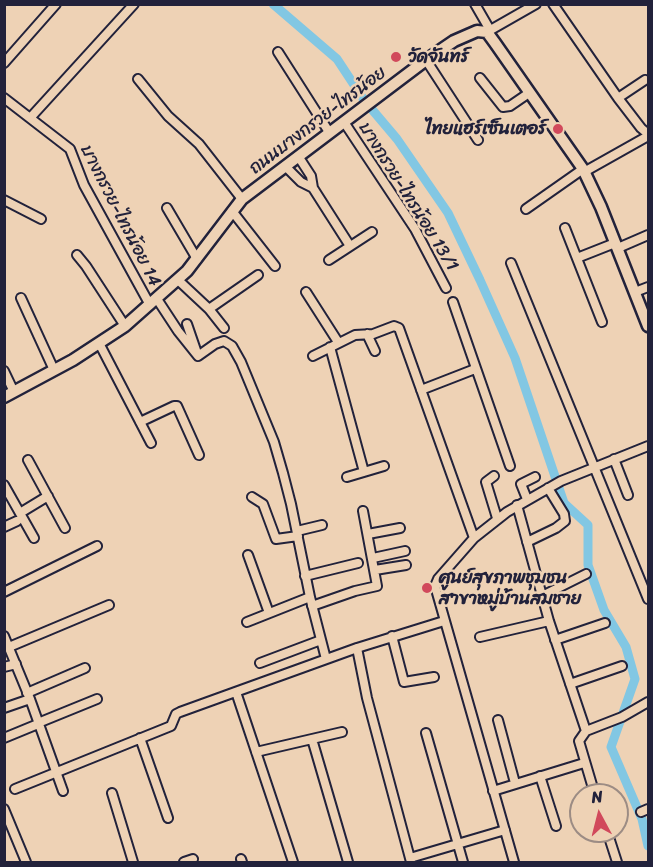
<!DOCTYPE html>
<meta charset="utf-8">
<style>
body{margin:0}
#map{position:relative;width:653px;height:867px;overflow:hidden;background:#eed2b5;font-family:Sriracha,sans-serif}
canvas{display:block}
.frame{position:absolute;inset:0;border:6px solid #22223b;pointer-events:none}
.north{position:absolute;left:569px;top:783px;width:60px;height:60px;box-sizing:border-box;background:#eed2b5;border:2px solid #9c8c84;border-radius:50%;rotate:353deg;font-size:16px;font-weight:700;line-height:24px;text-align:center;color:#22223b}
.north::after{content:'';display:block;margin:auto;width:21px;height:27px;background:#d1495b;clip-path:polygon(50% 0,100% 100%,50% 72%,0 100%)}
</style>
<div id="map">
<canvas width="653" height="867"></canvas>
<div class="frame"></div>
<div class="north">N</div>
</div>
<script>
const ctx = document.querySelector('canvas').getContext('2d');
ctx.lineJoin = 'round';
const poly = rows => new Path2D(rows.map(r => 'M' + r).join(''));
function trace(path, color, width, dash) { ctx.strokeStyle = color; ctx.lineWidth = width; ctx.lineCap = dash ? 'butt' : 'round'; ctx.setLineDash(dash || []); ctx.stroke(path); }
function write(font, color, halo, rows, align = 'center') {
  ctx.font = font + ' Sriracha,"Playpen Sans Thai",sans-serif'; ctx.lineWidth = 5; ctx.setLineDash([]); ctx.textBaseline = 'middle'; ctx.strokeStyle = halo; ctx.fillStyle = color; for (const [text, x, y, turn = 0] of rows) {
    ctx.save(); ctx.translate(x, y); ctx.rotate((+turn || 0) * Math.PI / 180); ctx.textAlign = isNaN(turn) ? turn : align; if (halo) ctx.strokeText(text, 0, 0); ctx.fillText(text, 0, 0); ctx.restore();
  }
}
trace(poly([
 [273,4,337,59,364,100,397,139,448,213,480,280,515,358,564,503,588,525,588,565,604,610,626,647,635,679,611,747,642,819,648,846]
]), '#82c7e3', 9);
const street = poly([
 [475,4,490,30],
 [553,4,618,98,641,128,648,134],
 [487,32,536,4],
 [278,52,329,132],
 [426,60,478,140],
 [4,63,56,4],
 [480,78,503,107,510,106,529,93],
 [138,79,168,116,199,144,242,199],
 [4,98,70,149,84,185,150,305],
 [618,98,645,80],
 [31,117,134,4],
 [344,122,415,229,446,288],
 [298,156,311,176,313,188,350,246],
 [285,166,301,182,313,188],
 [584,172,648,136],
 [4,200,41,219],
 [167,208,197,259],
 [526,209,583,169],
 [232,211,275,266],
 [565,228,602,322],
 [618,248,648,235],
 [77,255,86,266,125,326],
 [577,258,615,243],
 [329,260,372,232],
 [511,263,648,599],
 [178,280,209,309,224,328],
 [306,292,338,342],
 [635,292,648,287],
 [21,298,54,370],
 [157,299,178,331,198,356,187,324],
 [453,302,510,466],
 [209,309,258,275],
 [367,334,375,351],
 [99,343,151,443],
 [330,347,364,472],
 [198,356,215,344,224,341,232,346,241,362,274,442,283,473,291,504,310,597,326,659],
 [313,356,355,335,373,334,394,326,399,328,474,538],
 [4,371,14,392],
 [421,390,475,369],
 [140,422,174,406,177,406,199,455],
 [614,459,628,495],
 [28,460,65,528],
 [494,476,486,482,497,518],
 [347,477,384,466],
 [4,485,34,538],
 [252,497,263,504,276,539,298,536],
 [527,499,521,484,535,477],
 [517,505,549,621,586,731,622,717,648,702],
 [20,513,48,496],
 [4,527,17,521],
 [297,531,322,525],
 [368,534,400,528],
 [527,542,556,528,565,521,564,514,548,488],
 [248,555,269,613],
 [373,558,405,551],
 [375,570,406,565],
 [305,576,358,563],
 [4,592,97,546],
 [542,596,586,574],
 [312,606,355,591,377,586,363,511],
 [247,622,310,597],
 [4,636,30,699,63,791],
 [392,636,404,682,434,677],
 [480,637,549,621],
 [555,640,605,623],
 [9,647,109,605],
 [357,648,367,698,411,862],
 [260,663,321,640],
 [4,667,16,664],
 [570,684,622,666],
 [236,692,293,862],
 [27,693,85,668],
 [4,708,30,699],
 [498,720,515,783],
 [38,723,97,699],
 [586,731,579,741,595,795],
 [426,733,463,862],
 [4,738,38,724],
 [140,738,168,818],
 [312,739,348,862],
 [256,752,342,732],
 [540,776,556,826],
 [15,789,171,726,176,714,180,712,357,648,444,621],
 [493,791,584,763],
 [112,793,133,862],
 [4,809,26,862],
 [641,812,648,809],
 [607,831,617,862],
 [410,858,505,830],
 [241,859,242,862],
 [184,862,193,859],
 [514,862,435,586,438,579,474,538,507,512,561,481,648,446]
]);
const secondary = poly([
 [4,397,73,360,125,326,187,271,242,199,426,60,454,41,477,31,487,32,495,43,583,169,601,207,648,326]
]);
trace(street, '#22223b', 12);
trace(secondary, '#22223b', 15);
trace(street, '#eed2b5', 8);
trace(secondary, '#eed2b5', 10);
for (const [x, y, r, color] of [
 [396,57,6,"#d1495b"],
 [558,129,6,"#d1495b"],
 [427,588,6,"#d1495b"]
]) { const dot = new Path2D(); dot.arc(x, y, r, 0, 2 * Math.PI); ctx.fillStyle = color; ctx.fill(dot); trace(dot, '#eed2b5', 2); }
write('bold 18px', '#22223b', '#eed2b5', [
 ["วัดจันทร์",408,57],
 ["ไทยแฮร์เซ็นเตอร์",546,129,"right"],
 ["ศูนย์สุขภาพชุมชน",439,578],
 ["สาขาหมู่บ้านสมชาย",439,599]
], 'left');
write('18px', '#22223b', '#eed2b5', [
 ["ถนนบางกรวย-ไทรน้อย",318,121,-37],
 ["บางกรวย-ไทรน้อย 13/1",408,197,58],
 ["บางกรวย-ไทรน้อย 14",120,216,63]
]);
</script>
